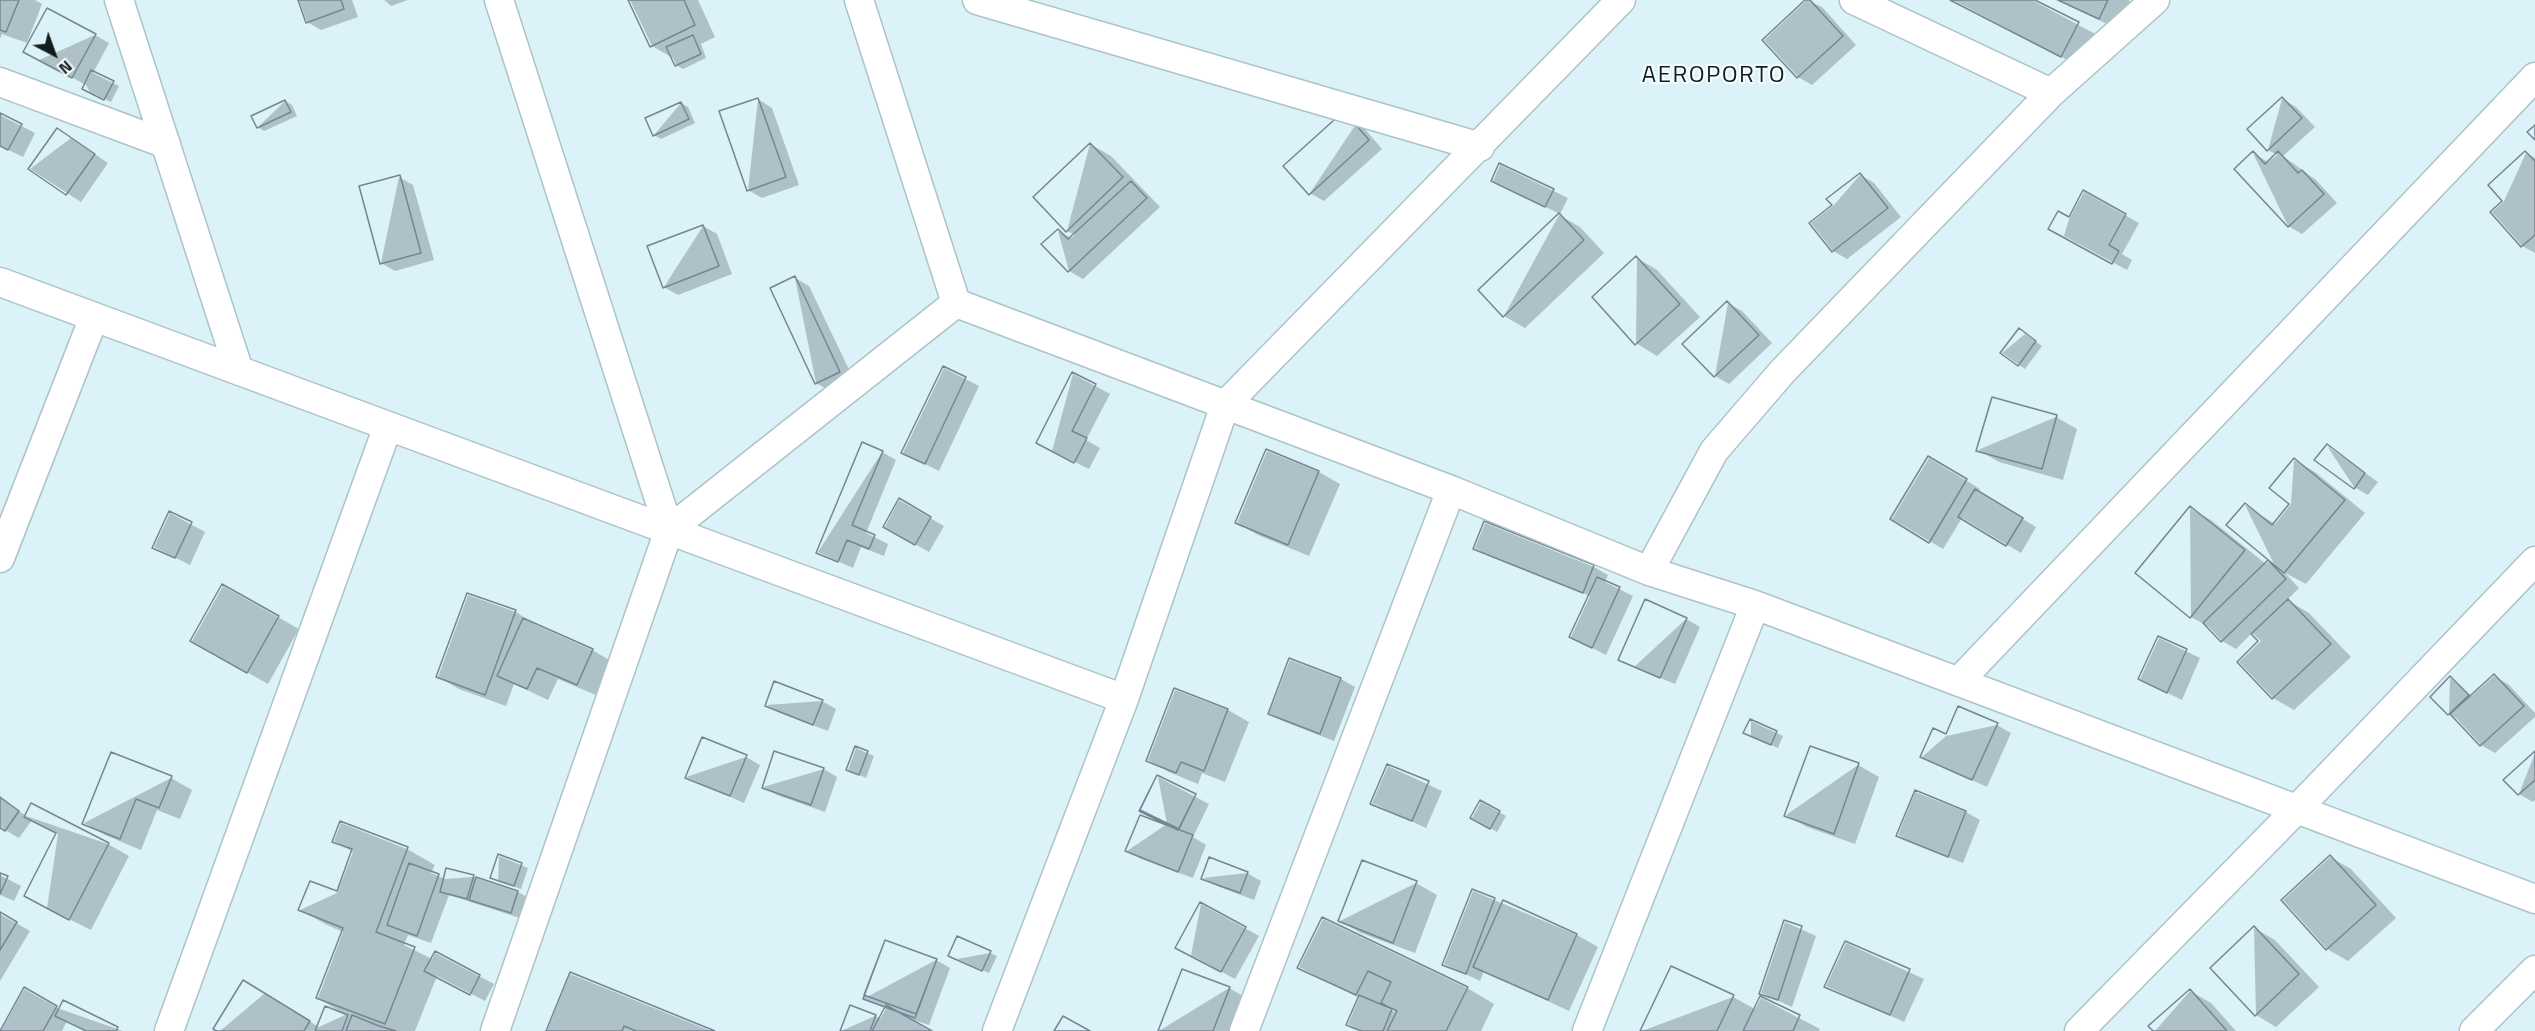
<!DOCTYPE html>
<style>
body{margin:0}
#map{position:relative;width:2535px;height:1031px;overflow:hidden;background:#daf2f8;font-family:"Titillium Web",sans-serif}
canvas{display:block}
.north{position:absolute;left:24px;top:24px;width:60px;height:60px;-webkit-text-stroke:4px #f3fcff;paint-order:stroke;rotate:139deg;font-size:16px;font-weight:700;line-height:24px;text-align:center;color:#141c1e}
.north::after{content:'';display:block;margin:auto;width:21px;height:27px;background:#141c1e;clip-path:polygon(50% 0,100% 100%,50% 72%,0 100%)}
</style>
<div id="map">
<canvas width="2535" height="1031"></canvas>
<div class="north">N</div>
</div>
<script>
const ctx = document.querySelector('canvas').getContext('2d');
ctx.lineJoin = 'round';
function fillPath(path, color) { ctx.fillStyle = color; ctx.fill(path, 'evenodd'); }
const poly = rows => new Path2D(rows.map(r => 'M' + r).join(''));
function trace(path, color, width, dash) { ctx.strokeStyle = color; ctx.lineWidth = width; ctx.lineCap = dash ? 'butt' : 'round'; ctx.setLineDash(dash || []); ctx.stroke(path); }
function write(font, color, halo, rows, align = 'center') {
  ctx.font = font + ' "Titillium Web",sans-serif'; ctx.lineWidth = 4.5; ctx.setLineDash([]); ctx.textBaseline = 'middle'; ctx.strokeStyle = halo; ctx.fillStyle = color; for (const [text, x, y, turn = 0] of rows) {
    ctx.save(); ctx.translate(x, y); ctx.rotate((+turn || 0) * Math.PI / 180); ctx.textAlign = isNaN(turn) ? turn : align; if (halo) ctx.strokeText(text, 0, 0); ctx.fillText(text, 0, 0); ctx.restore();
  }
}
fillPath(poly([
 [0,0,35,0,42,4,27,43,2,34,0,39],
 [299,0,352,0,358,17,321,30,307,22],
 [384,0,408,0,391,6],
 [630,0,698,0,715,37,701,44,706,58,683,69,676,65,673,58,652,46],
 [1807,0,1822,7,1856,45,1812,85,1798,77,1764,40],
 [1953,0,2032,0,2099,36,2082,68],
 [2056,0,2128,0,2133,3,2120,30],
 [95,35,109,43,93,73,119,86,111,102,90,92,86,85,39,60],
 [758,99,772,108,799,185,762,198,748,190],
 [2282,99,2296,107,2315,127,2283,156,2316,180,2337,203,2302,234,2288,226,2253,153,2268,162,2277,155,2268,150],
 [285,101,292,105,297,116,264,131,258,127],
 [681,103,688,107,695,123,661,139,654,135],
 [0,115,35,133,23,157,0,146],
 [1358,121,1382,149,1324,201,1310,193],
 [71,138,108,163,81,202,30,169],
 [1090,144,1111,156,1160,207,1083,279,1069,271,1058,231,1071,238,1075,235,1067,231],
 [2526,153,2535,158,2535,253,2522,246,2492,212,2504,201],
 [1500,165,1568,198,1560,214,1493,181],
 [1860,175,1874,183,1901,217,1847,259,1833,251,1811,223,1834,205],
 [399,177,413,185,434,260,395,271,381,263],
 [2084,192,2139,223,2122,254,2132,260,2127,270,2064,236,2069,219],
 [1559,215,1580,227,1604,253,1525,328,1504,316],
 [703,226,717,234,732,274,678,295,664,287],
 [1637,258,1657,270,1700,317,1657,356,1636,343],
 [795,278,809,286,854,380,830,391,816,383],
 [1728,303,1742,311,1772,343,1729,384,1715,376],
 [2025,334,2042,346,2025,369,2002,353],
 [944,368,979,386,939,471,903,453],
 [1073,374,1110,394,1086,440,1100,448,1089,469,1052,451],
 [2056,417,2077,429,2063,480,1999,462,1978,450],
 [2327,446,2378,482,2368,495,2354,487],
 [1267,451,1319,472,1340,484,1309,556,1258,535,1237,523],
 [882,452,896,460,866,533,888,544,884,556,861,547,853,568,818,552],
 [1929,458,1980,489,1978,492,2036,527,2021,553,1962,518,1943,549,1892,519],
 [2294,460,2315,472,2365,513,2306,584,2285,573,2299,588,2287,600,2309,613,2351,657,2294,710,2273,698,2239,662,2261,641,2252,633,2236,649,2222,641,2209,627,2191,617,2190,508,2211,520,2266,564,2268,562,2275,566,2245,505,2275,524,2291,504],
 [899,500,944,526,929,552,885,527],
 [170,513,205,532,190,565,154,547],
 [1485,523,1594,567,1608,575,1605,582,1633,596,1606,655,1571,637,1590,596,1489,556,1475,548],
 [223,586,299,629,268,684,192,641],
 [468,595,516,612,536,625,592,650,613,662,598,696,558,679,548,700,514,684,506,706,459,689,438,677],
 [1686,619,1700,627,1675,684,1634,667],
 [2159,638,2200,658,2182,700,2140,679],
 [1290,660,1341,679,1355,687,1334,741,1283,721,1269,713],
 [2494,676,2508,684,2535,713,2535,717,2495,753,2481,745,2456,718,2449,714,2450,678,2471,696],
 [1175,690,1228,710,1249,722,1225,782,1202,773,1198,784,1169,772,1148,760],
 [822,701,836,709,828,731,780,713,767,705],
 [1751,721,1783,736,1778,748,1751,736],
 [1997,725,2011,733,1987,787,1922,757,1946,736],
 [856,748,874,756,866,778,848,770],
 [2535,753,2535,800,2533,802,2519,794],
 [746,757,760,765,744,803,686,777],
 [1858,765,1879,777,1855,844,1807,827,1786,815],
 [1388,766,1442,791,1426,828,1372,803],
 [824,769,837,777,825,812,777,795,763,787],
 [1158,777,1209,804,1193,837,1206,845,1193,878,1141,859,1127,851,1167,824],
 [171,778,192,790,180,819,157,810,141,850,105,835,84,823],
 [1915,792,1966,812,1980,820,1963,863,1912,843,1898,835],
 [0,797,26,816,108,844,129,856,91,930,47,908,58,834,32,820,19,838,5,830,0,826],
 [1481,802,1506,816,1497,832,1472,818],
 [341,823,407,849,435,865,431,873,445,879,473,877,518,892,532,900,526,920,449,895,431,943,408,935,404,945,432,959,435,953,494,984,485,1001,437,976,415,1031,220,1031,264,994,319,1027,345,1015,318,998,343,932,327,925,300,910,337,893,353,852,334,841],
 [499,856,528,868,521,889,498,881],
 [2330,857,2351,869,2396,918,2348,961,2327,949,2283,900],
 [1247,873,1261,881,1254,900,1217,886,1203,878],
 [0,875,21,886,14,901,0,895],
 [1416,883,1437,895,1415,953,1361,933,1340,921],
 [1473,891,1577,935,1598,947,1569,1011,1484,971,1480,981,1444,964],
 [1201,904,1259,936,1235,979,1191,955],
 [0,914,30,931,0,981],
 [1323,919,1467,988,1494,1004,1481,1031,1360,1031,1348,1024,1359,998,1299,967],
 [1386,1004,1396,1010,1395,1012,1385,1007],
 [1785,922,1816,936,1792,1007,1761,993],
 [2254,928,2275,940,2319,987,2276,1027,2256,1015],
 [1846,943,1924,979,1904,1022,1826,986],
 [990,953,997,956,989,973,957,959],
 [936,960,950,968,929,1025,910,1019,929,1031,841,1031,875,1016,880,1019,886,1009,865,998],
 [570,974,711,1031,547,1031],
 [1229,988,1243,996,1230,1031,1159,1031],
 [24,989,60,1009,123,1031,87,1031,67,1021,62,1031,1,1031],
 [2190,991,2211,1003,2236,1031,2155,1031],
 [1733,997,1755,1009,1761,998,1820,1029,1819,1031,1642,1031]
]), '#0003');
const building = poly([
 [0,0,19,0,6,32,0,30,0,0],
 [0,0,19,0,6,32,0,30,0,0],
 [298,0,341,0,344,9,306,23,298,0],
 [298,0,341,0,344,9,306,23,298,0],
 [628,0,684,0,695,25,650,47,628,0],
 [628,0,684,0,695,25,650,47,628,0],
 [1805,0,1810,0,1843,36,1797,78,1762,40,1805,0],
 [1805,0,1810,0,1843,36,1797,78,1762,40,1805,0],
 [1950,0,2035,0,2079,22,2061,57,1950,0],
 [1950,0,2035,0,2079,22,2061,57,1950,0],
 [2058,0,2108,0,2099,19,2058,0],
 [2058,0,2108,0,2099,19,2058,0],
 [47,8,96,34,72,78,23,52,47,8],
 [47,8,96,34,72,78,23,52,47,8],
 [693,35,701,54,675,66,666,47,693,35],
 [693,35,701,54,675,66,666,47,693,35],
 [91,70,114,81,104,100,82,89,91,70],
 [91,70,114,81,104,100,82,89,91,70],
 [2282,97,2302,118,2267,151,2247,129,2282,97],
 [2282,97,2302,118,2267,151,2247,129,2282,97],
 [758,98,786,177,747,191,719,111,758,98],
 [758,98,786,177,747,191,719,111,758,98],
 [285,100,291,112,257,128,251,116,285,100],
 [285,100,291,112,257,128,251,116,285,100],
 [681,102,689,119,653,136,645,118,681,102],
 [681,102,689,119,653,136,645,118,681,102],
 [1344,111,1369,140,1309,195,1283,166,1344,111],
 [1344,111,1369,140,1309,195,1283,166,1344,111],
 [0,113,22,124,8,150,0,146,0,113],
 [0,113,22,124,8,150,0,146,0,113],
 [2535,125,2535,140,2527,132,2535,125],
 [2535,125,2535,140,2527,132,2535,125],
 [57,128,95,154,66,195,28,169,57,128],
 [57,128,95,154,66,195,28,169,57,128],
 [1090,143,1123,177,1066,232,1033,197,1090,143],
 [1090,143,1123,177,1066,232,1033,197,1090,143],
 [2253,151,2265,164,2278,151,2298,173,2302,170,2324,194,2288,227,2234,169,2253,151],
 [2253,151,2265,164,2278,151,2298,173,2302,170,2324,194,2288,227,2234,169,2253,151],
 [2525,151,2535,161,2535,235,2521,247,2490,212,2502,201,2488,185,2525,151],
 [2525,151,2535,161,2535,235,2521,247,2490,212,2502,201,2488,185,2525,151],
 [1499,163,1554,189,1545,207,1491,181,1499,163],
 [1499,163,1554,189,1545,207,1491,181,1499,163],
 [1860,173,1888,208,1832,252,1809,223,1832,205,1826,199,1860,173],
 [1860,173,1888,208,1832,252,1809,223,1832,205,1826,199,1860,173],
 [400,175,421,253,380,264,359,186,400,175],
 [400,175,421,253,380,264,359,186,400,175],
 [1131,181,1147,198,1068,272,1041,244,1058,229,1068,239,1131,181],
 [1131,181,1147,198,1068,272,1041,244,1058,229,1068,239,1131,181],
 [2083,190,2126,214,2109,245,2119,251,2112,264,2048,229,2058,211,2069,217,2083,190],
 [2083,190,2126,214,2109,245,2119,251,2112,264,2048,229,2058,211,2069,217,2083,190],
 [1559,213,1584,240,1503,317,1478,290,1559,213],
 [1559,213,1584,240,1503,317,1478,290,1559,213],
 [703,225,719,266,663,288,647,246,703,225],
 [703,225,719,266,663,288,647,246,703,225],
 [1636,256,1680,304,1635,345,1592,297,1636,256],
 [1636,256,1680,304,1635,345,1592,297,1636,256],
 [795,276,840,372,815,384,770,288,795,276],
 [795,276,840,372,815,384,770,288,795,276],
 [1727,301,1759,335,1714,377,1682,344,1727,301],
 [1727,301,1759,335,1714,377,1682,344,1727,301],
 [2019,328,2036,341,2018,366,2000,353,2019,328],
 [2019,328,2036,341,2018,366,2000,353,2019,328],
 [943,366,966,377,925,464,901,453,943,366],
 [943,366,966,377,925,464,901,453,943,366],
 [1072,372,1096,384,1072,431,1087,438,1074,463,1036,443,1072,372],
 [1072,372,1096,384,1072,431,1087,438,1074,463,1036,443,1072,372],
 [1992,397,2057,415,2042,469,1976,451,1992,397],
 [1992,397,2057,415,2042,469,1976,451,1992,397],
 [862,442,883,451,852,525,875,535,869,549,847,540,838,562,816,553,862,442],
 [862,442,883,451,852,525,875,535,869,549,847,540,838,562,816,553,862,442],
 [2327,444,2365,473,2354,489,2314,460,2327,444],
 [2327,444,2365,473,2354,489,2314,460,2327,444],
 [1266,449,1319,471,1288,545,1235,523,1266,449],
 [1266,449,1319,471,1288,545,1235,523,1266,449],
 [1928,456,1967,479,1929,543,1890,519,1928,456],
 [1928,456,1967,479,1929,543,1890,519,1928,456],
 [2294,458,2345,500,2284,573,2226,525,2245,503,2272,525,2289,504,2269,488,2294,458],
 [2294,458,2345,500,2284,573,2226,525,2245,503,2272,525,2289,504,2269,488,2294,458],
 [1975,489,2023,518,2006,546,1958,517,1975,489],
 [1975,489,2023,518,2006,546,1958,517,1975,489],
 [899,498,931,517,915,545,883,527,899,498],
 [899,498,931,517,915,545,883,527,899,498],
 [2190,506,2245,550,2190,618,2135,573,2190,506],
 [2190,506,2245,550,2190,618,2135,573,2190,506],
 [169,511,192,522,175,558,152,548,169,511],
 [169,511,192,522,175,558,152,548,169,511],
 [1484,521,1594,565,1583,593,1473,549,1484,521],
 [1484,521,1594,565,1583,593,1473,549,1484,521],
 [2268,560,2286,579,2221,642,2203,623,2268,560],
 [2268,560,2286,579,2221,642,2203,623,2268,560],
 [1597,577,1620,587,1592,648,1569,637,1597,577],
 [1597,577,1620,587,1592,648,1569,637,1597,577],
 [222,584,279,616,247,673,190,641,222,584],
 [222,584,279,616,247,673,190,641,222,584],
 [467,593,516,610,485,695,436,677,467,593],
 [467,593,516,610,485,695,436,677,467,593],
 [1645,599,1687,618,1660,678,1618,660,1645,599],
 [1645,599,1687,618,1660,678,1618,660,1645,599],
 [2288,599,2331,644,2272,699,2237,662,2258,641,2251,634,2288,599],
 [2288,599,2331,644,2272,699,2237,662,2258,641,2251,634,2288,599],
 [523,618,593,649,577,685,537,668,527,689,497,676,523,618],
 [523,618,593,649,577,685,537,668,527,689,497,676,523,618],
 [2158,636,2187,649,2167,693,2138,679,2158,636],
 [2158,636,2187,649,2167,693,2138,679,2158,636],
 [1289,658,1341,678,1320,734,1268,714,1289,658],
 [1289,658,1341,678,1320,734,1268,714,1289,658],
 [2494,674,2524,706,2480,746,2450,714,2494,674],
 [2494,674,2524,706,2480,746,2450,714,2494,674],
 [2450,676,2469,695,2448,715,2430,697,2450,676],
 [2450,676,2469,695,2448,715,2430,697,2450,676],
 [774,681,823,700,813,725,765,706,774,681],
 [774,681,823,700,813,725,765,706,774,681],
 [1174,688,1228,709,1204,771,1181,762,1176,773,1146,761,1174,688],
 [1174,688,1228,709,1204,771,1181,762,1176,773,1146,761,1174,688],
 [1958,706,1998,723,1972,780,1920,757,1933,728,1946,734,1958,706],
 [1958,706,1998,723,1972,780,1920,757,1933,728,1946,734,1958,706],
 [1750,719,1777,731,1771,745,1743,733,1750,719],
 [1750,719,1777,731,1771,745,1743,733,1750,719],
 [702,737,747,755,730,796,685,778,702,737],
 [702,737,747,755,730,796,685,778,702,737],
 [855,746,868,751,859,775,846,770,855,746],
 [855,746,868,751,859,775,846,770,855,746],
 [1810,746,1859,763,1834,834,1784,816,1810,746],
 [1810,746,1859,763,1834,834,1784,816,1810,746],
 [774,751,824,768,811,805,762,788,774,751],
 [774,751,824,768,811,805,762,788,774,751],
 [2535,751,2535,780,2518,795,2503,780,2535,751],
 [2535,751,2535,780,2518,795,2503,780,2535,751],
 [111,752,172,776,159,808,136,799,120,839,82,824,111,752],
 [111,752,172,776,159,808,136,799,120,839,82,824,111,752],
 [1387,764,1429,781,1412,821,1370,804,1387,764],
 [1387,764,1429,781,1412,821,1370,804,1387,764],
 [1157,775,1196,794,1179,829,1140,810,1157,775],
 [1157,775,1196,794,1178,830,1139,811,1157,775],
 [1915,790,1966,811,1948,857,1896,836,1915,790],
 [1915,790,1966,811,1948,857,1896,836,1915,790],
 [0,797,19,811,5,831,0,828,0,797],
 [0,797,19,811,5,831,0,828,0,797],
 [1480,800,1500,811,1490,829,1470,818,1480,800],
 [1480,800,1500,811,1490,829,1470,818,1480,800],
 [31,803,109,843,69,920,24,896,56,833,24,817,31,803],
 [31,803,109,843,69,920,24,896,56,833,24,817,31,803],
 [1140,815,1193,835,1178,872,1125,851,1140,815],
 [1140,815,1193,835,1178,872,1125,851,1140,815],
 [340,821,408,847,376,932,415,947,385,1024,316,998,343,928,298,910,310,881,337,891,352,849,332,842,340,821],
 [340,821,408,847,376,932,415,947,385,1024,316,998,343,928,298,910,310,881,337,891,352,849,332,842,340,821],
 [498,854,522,863,514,886,490,878,498,854],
 [498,854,522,863,514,886,490,878,498,854],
 [2330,855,2376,905,2326,950,2281,900,2330,855],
 [2330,855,2376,905,2326,950,2281,900,2330,855],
 [1209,857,1248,872,1240,893,1201,879,1209,857],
 [1209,857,1248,872,1240,893,1201,879,1209,857],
 [1362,860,1417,881,1393,943,1338,921,1362,860],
 [1362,860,1417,881,1393,943,1338,921,1362,860],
 [409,863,439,874,417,936,387,925,409,863],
 [409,863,439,874,417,936,387,925,409,863],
 [446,868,474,875,467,899,440,892,446,868],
 [446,868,474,875,467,899,440,892,446,868],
 [0,873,8,876,0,894,0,873],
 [0,873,8,876,0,894,0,873],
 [476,877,518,891,511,913,469,900,476,877],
 [476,877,518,891,511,913,469,900,476,877],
 [1472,889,1495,898,1466,974,1442,965,1472,889],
 [1472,889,1495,898,1466,974,1442,965,1472,889],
 [1503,900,1577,934,1548,1000,1473,967,1503,900],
 [1503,900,1577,934,1548,1000,1473,967,1503,900],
 [1200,902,1246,927,1221,972,1175,948,1200,902],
 [1200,902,1246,927,1221,972,1175,948,1200,902],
 [0,912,17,922,0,950,0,912],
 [0,912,17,922,0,950,0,912],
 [1322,917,1468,987,1446,1031,1387,1031,1397,1011,1381,1003,1391,982,1368,971,1356,995,1297,968,1322,917],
 [1322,917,1468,987,1446,1031,1387,1031,1397,1011,1381,1003,1391,982,1368,971,1356,995,1297,968,1322,917],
 [1784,920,1802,926,1778,1000,1759,994,1784,920],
 [1784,920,1802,926,1778,1000,1759,994,1784,920],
 [2254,926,2299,974,2255,1016,2210,968,2254,926],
 [2254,926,2299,974,2255,1016,2210,968,2254,926],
 [957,936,991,951,982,971,948,956,957,936],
 [957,936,991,951,982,971,948,956,957,936],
 [885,940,937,959,916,1014,864,995,885,940],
 [885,940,937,959,915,1018,863,999,885,940],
 [1845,941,1910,969,1890,1015,1824,987,1845,941],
 [1845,941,1910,969,1890,1015,1824,987,1845,941],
 [435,951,480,975,470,995,424,971,435,951],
 [435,951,480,975,470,995,424,971,435,951],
 [1671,966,1734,995,1717,1031,1640,1031,1671,966],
 [1671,966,1734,995,1717,1031,1640,1031,1671,966],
 [1182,969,1230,987,1213,1031,1158,1031,1182,969],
 [1182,969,1230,987,1213,1031,1158,1031,1182,969],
 [570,972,715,1031,636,1031,624,1026,622,1031,546,1031,570,972],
 [570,972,715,1031,636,1031,624,1026,622,1031,546,1031,570,972],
 [243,980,310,1021,304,1031,217,1031,213,1029,243,980],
 [243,980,310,1021,304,1031,217,1031,213,1029,243,980],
 [24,987,57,1006,43,1031,0,1031,24,987],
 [24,987,57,1006,43,1031,0,1031,24,987],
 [2190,989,2227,1031,2153,1031,2148,1026,2190,989],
 [2190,989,2227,1031,2153,1031,2148,1026,2190,989],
 [1359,995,1392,1009,1383,1031,1361,1031,1346,1025,1359,995],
 [1359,995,1392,1009,1383,1031,1361,1031,1346,1025,1359,995],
 [1760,996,1800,1015,1793,1031,1743,1031,1760,996],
 [1760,996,1800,1015,1793,1031,1743,1031,1760,996],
 [63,1000,118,1027,116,1031,86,1031,55,1016,63,1000],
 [63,1000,118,1027,116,1031,86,1031,55,1016,63,1000],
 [850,1005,876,1015,870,1031,840,1031,850,1005],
 [850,1005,876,1015,870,1031,840,1031,850,1005],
 [886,1005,932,1031,872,1031,886,1005],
 [886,1005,932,1031,872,1031,886,1005],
 [325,1006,348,1015,342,1031,315,1031,325,1006],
 [325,1006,348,1015,342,1031,315,1031,325,1006],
 [352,1015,379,1026,396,1031,346,1031,352,1015],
 [352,1015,379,1026,396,1031,346,1031,352,1015],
 [1063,1016,1090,1031,1054,1031,1063,1016],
 [1063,1016,1090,1031,1054,1031,1063,1016]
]);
fillPath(building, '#b3c3d1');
trace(building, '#768592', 1.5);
const street = poly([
 [119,0,239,371],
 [499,0,669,530],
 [859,0,956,303],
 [977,0,1480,147],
 [1854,0,2051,93],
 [0,82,166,144],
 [0,282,1124,699],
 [956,303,1451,490,1649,571,1755,605,2535,899],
 [0,558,94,317],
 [1649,571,1714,451,1782,372,2051,93,2155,0],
 [1959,681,2535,77],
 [169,1031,388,426],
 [495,1031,669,530,956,303],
 [997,1031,1124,699,1225,405,1621,0],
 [1244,1031,1451,490],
 [1587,1031,1755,605],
 [2079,1031,2297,809,2535,561],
 [2474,1031,2535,970]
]);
trace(street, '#acc3c9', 31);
trace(street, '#fff', 28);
ctx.letterSpacing = '1.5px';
write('24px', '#141c1e', '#f3fcff', [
 ["AEROPORTO",1714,76]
]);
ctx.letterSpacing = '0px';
</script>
